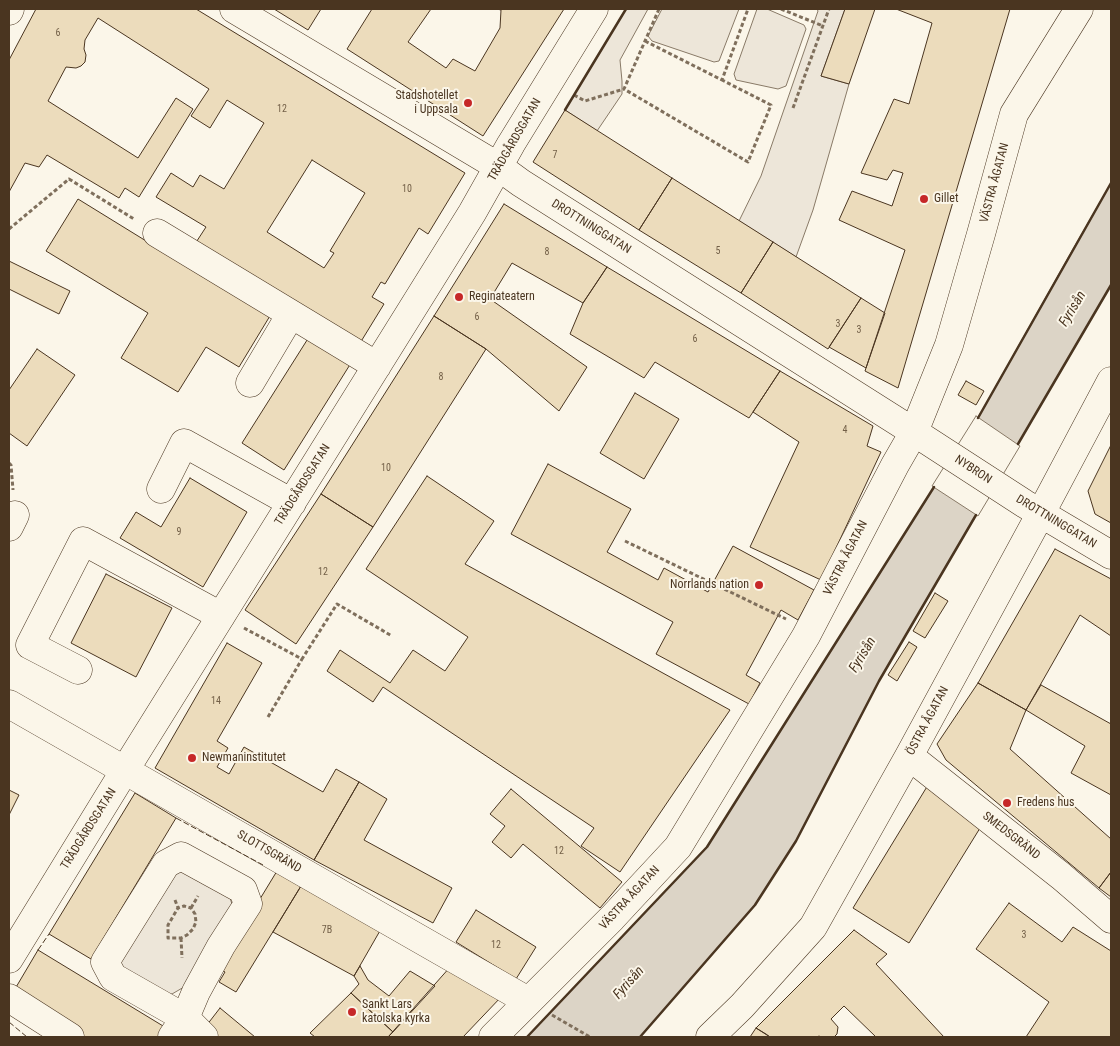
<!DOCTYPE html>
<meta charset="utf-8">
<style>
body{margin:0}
#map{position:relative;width:1120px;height:1046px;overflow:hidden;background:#fbf6e9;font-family:"Roboto Condensed",sans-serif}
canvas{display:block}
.frame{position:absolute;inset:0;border:10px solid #4a3520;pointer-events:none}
</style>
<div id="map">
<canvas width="1120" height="1046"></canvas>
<div class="frame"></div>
</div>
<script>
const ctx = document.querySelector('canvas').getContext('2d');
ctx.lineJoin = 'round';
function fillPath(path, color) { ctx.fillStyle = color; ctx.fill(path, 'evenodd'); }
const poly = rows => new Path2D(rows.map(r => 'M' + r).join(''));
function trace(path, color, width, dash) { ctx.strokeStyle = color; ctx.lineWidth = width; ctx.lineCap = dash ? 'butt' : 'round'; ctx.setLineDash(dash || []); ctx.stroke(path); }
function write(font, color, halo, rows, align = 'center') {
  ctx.font = font + ' "Roboto Condensed",sans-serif'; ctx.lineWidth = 4; ctx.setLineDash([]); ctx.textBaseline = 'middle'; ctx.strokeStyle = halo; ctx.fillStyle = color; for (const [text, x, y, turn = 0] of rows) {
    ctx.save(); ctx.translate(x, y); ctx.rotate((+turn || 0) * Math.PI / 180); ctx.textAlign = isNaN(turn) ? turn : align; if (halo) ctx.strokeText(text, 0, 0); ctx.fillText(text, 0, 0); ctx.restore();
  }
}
const green = poly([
 [626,9,648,9,620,60,622,81,622,94,597,131,565,110,626,9],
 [662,9,739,9,719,61,714,62,652,41,648,36,662,9],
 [757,9,767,9,804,25,806,29,786,86,778,89,736,80,734,74,757,9],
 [817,9,845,9,821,76,849,84,813,210,796,257,739,221,761,176,818,11,817,9],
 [174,867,228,892,232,904,184,987,172,994,163,994,119,965,174,867]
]);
fillPath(green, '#ede6d9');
trace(green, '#887966', 1);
const water = poly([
 [1111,183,1111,285,879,681,796,841,755,905,640,1037,527,1037,707,847,983,409,1073,249,1111,183]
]);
fillPath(water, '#dcd4c6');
trace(water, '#887966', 1);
const pier = poly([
 [976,416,1020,446,978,516,932,486,976,416]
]);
fillPath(pier, '#fbf6e9');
trace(pier, '#887966', 1);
const building = poly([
 [36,9,196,9,465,173,428,234,419,228,385,284,381,282,372,297,384,304,357,348,279,301,239,367,206,347,178,392,121,358,148,313,46,251,78,199,237,297,193,247,206,227,156,197,171,173,193,187,200,175,224,189,264,123,227,100,210,128,191,116,209,89,98,18,85,40,84,49,86,55,85,62,81,66,76,68,66,67,48,101,138,158,176,98,193,109,139,197,125,188,119,198,47,155,39,167,25,163,9,192,9,60,36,9],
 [312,160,365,193,330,251,334,253,324,268,267,232,312,160],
 [274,9,321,9,308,30,274,9],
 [372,9,431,9,408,42,446,68,453,59,475,71,500,28,501,10,497,9,564,9,483,136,347,49,372,9],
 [845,9,875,9,849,84,821,76,845,9],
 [896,9,1010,9,898,388,865,371,905,250,839,220,852,191,892,206,903,173,893,170,887,180,861,173,894,99,909,104,932,23,896,9],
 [565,110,672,178,639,230,533,162,565,110],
 [672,178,773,242,741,293,639,230,672,178],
 [504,204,607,267,583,303,512,263,490,299,587,367,559,411,486,349,434,316,504,204],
 [773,242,861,298,828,349,741,293,773,242],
 [9,261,70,291,59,314,9,289,9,261],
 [607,267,780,371,749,418,655,362,644,378,570,334,583,303,607,267],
 [861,298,885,313,866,368,829,347,861,298],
 [434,316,486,349,373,527,321,494,434,316],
 [309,337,351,363,284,470,242,443,309,337],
 [37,349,75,375,27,446,9,433,9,390,37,349],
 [780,371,873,426,867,446,881,452,821,580,750,547,799,442,753,412,780,371],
 [966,381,984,391,976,405,958,395,966,381],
 [635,393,679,419,644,479,600,453,635,393],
 [1111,445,1111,523,1095,514,1088,491,1111,445],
 [548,464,631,509,607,552,658,580,664,568,708,592,733,546,814,590,798,620,781,610,746,675,760,683,749,704,656,654,673,622,511,534,548,464],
 [427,476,494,521,465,564,730,710,620,872,581,846,594,828,383,687,373,702,327,671,340,650,390,683,413,650,445,671,468,637,366,569,427,476],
 [190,478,247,512,203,587,120,538,136,512,161,527,190,478],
 [321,494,373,527,296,644,245,610,321,494],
 [1055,549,1111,579,1111,636,1080,615,1026,710,978,683,1055,549],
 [106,574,172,608,136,677,71,643,106,574],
 [935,593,948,601,925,638,913,631,935,593],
 [909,642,917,647,897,681,888,675,909,642],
 [227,643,262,663,217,741,228,748,217,767,229,774,244,747,323,792,336,769,359,782,314,860,155,768,227,643],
 [978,683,1026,710,1010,749,1111,839,1111,872,1099,888,946,760,937,744,978,683],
 [1041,685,1111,724,1111,795,1071,773,1085,746,1026,710,1041,685],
 [359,782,387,799,364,840,452,888,433,923,314,860,359,782],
 [928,785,985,820,909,943,853,908,928,785],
 [511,789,622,882,600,908,523,844,511,858,492,842,505,826,490,814,511,789],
 [9,790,19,795,9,815,9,790],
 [135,793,176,818,91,959,49,934,135,793],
 [277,871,301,886,236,992,219,982,225,972,218,968,277,871],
 [1111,872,1111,897,1099,888,1111,872],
 [301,886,381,929,354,976,273,932,301,886],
 [1009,903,1062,942,1073,927,1111,951,1111,1037,1026,1037,1049,1002,976,949,1009,903],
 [476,910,536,947,516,979,456,942,476,910],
 [854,930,887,954,876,964,944,1037,876,1037,844,1006,831,1019,838,1027,837,1034,834,1037,821,1037,819,1036,817,1037,770,1037,756,1028,854,930],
 [38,950,168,1029,163,1037,83,1037,12,994,38,950],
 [360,966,368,980,389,996,410,971,435,986,393,1032,351,993,359,984,354,976,360,966],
 [451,966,502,996,463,1037,388,1037,451,966],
 [351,993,393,1032,388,1037,315,1037,310,1033,351,993],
 [220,1008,255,1037,211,1037,203,1030,220,1008],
 [756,1028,766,1034,770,1037,750,1037,756,1028]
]);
fillPath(building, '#ecdcbc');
trace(building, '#4a3520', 1);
const minor = poly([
 [234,9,499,167,521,183,914,432,1025,504,1111,555],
 [9,11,10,9],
 [157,233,291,314],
 [250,383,291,314,377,366],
 [161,489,184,443,292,503],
 [9,527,15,515],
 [78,670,30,645,83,541,221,616],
 [9,704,528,1001],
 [909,756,1061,876,1111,919],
 [9,959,125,770,472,213,511,144,594,9],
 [9,998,70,1037],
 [172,1037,185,1018,196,992,221,946,248,904,243,890,181,856,166,864,105,962,113,977,185,1018,204,1037],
 [493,1037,612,918,678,847,806,636,895,465,914,432,949,345,981,234,1014,114,1079,9],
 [710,1037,742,1006,813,927,909,756,1041,513,1111,381]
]);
trace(minor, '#4a3520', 29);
trace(poly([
 [659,9,624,89,748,162,771,105,722,80],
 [781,9,823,26],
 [645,41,722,80,748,9],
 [574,95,585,101,624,89],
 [793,108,829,9],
 [9,229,69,179,134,219],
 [9,463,11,465,13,490],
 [625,541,786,619],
 [244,628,302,659,337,604,392,636],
 [268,717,302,659],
 [175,900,178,908,184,906,191,908,195,914,196,922,193,929,187,935,181,938,168,938,168,925,178,908],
 [191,908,198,896],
 [181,938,182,958],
 [552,1015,590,1037]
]), '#7f6f5c', 3, [4, 2.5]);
trace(minor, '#fbf6e9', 28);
trace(poly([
 [176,818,263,865],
 [38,950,49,934],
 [9,1022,27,1037]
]), '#4a3520', 1, [6, 2.5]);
trace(poly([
 [565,110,626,9],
 [978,418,1111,183],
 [1018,444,1111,285],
 [527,1037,707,847,934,487],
 [640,1037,755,905,796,841,879,681,976,515]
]), '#4a3520', 2.5);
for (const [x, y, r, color] of [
 [468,103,5,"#c62828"],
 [924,199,5,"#c62828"],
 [459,297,5,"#c62828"],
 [759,585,5,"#c62828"],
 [192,758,5,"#c62828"],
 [1007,803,5,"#c62828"],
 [352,1012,5,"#c62828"]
]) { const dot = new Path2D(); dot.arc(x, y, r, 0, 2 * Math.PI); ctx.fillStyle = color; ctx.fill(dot); trace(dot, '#fbf6e9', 2); }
write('10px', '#725f47', null, [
 ["6",58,33],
 ["12",282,109],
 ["7",555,155],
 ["10",407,189],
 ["5",718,251],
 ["8",547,252],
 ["6",477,317],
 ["3",838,324],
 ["3",859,330],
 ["6",695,339],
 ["8",441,377],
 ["4",845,430],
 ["10",386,468],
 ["9",179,532],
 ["12",323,572],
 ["14",216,701],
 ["12",559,851],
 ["7B",327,930],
 ["3",1024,935],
 ["12",496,945]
]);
write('12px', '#4a3520', '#fbf6e9', [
 ["Stadshotellet",458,96,"right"],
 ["i Uppsala",458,110,"right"],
 ["Gillet",934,199],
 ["Reginateatern",469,297],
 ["Norrlands nation",749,585,"right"],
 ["Newmaninstitutet",202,758],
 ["Fredens hus",1017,803],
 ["Sankt Lars",362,1005],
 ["katolska kyrka",362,1019]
], 'left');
write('12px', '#4a3520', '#fbf6e9', [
 ["TRÄDGÅRDSGATAN",515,140,-60],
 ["VÄSTRA ÅGATAN",995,183,-75],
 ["DROTTNINGGATAN",591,227,32],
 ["NYBRON",973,470,33],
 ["TRÄDGÅRDSGATAN",303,485,-58],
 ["DROTTNINGGATAN",1056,522,31],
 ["VÄSTRA ÅGATAN",846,558,-63],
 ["ÖSTRA ÅGATAN",928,721,-62],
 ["TRÄDGÅRDSGATAN",89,829,-58],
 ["SMEDSGRÄND",1011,836,38],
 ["SLOTTSGRÄND",269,852,30],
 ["VÄSTRA ÅGATAN",630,898,-47]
]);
write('italic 14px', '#4a3520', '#fbf6e9', [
 ["Fyrisån",1073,309,-59],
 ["Fyrisån",863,655,-59],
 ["Fyrisån",629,983,-48]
]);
</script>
